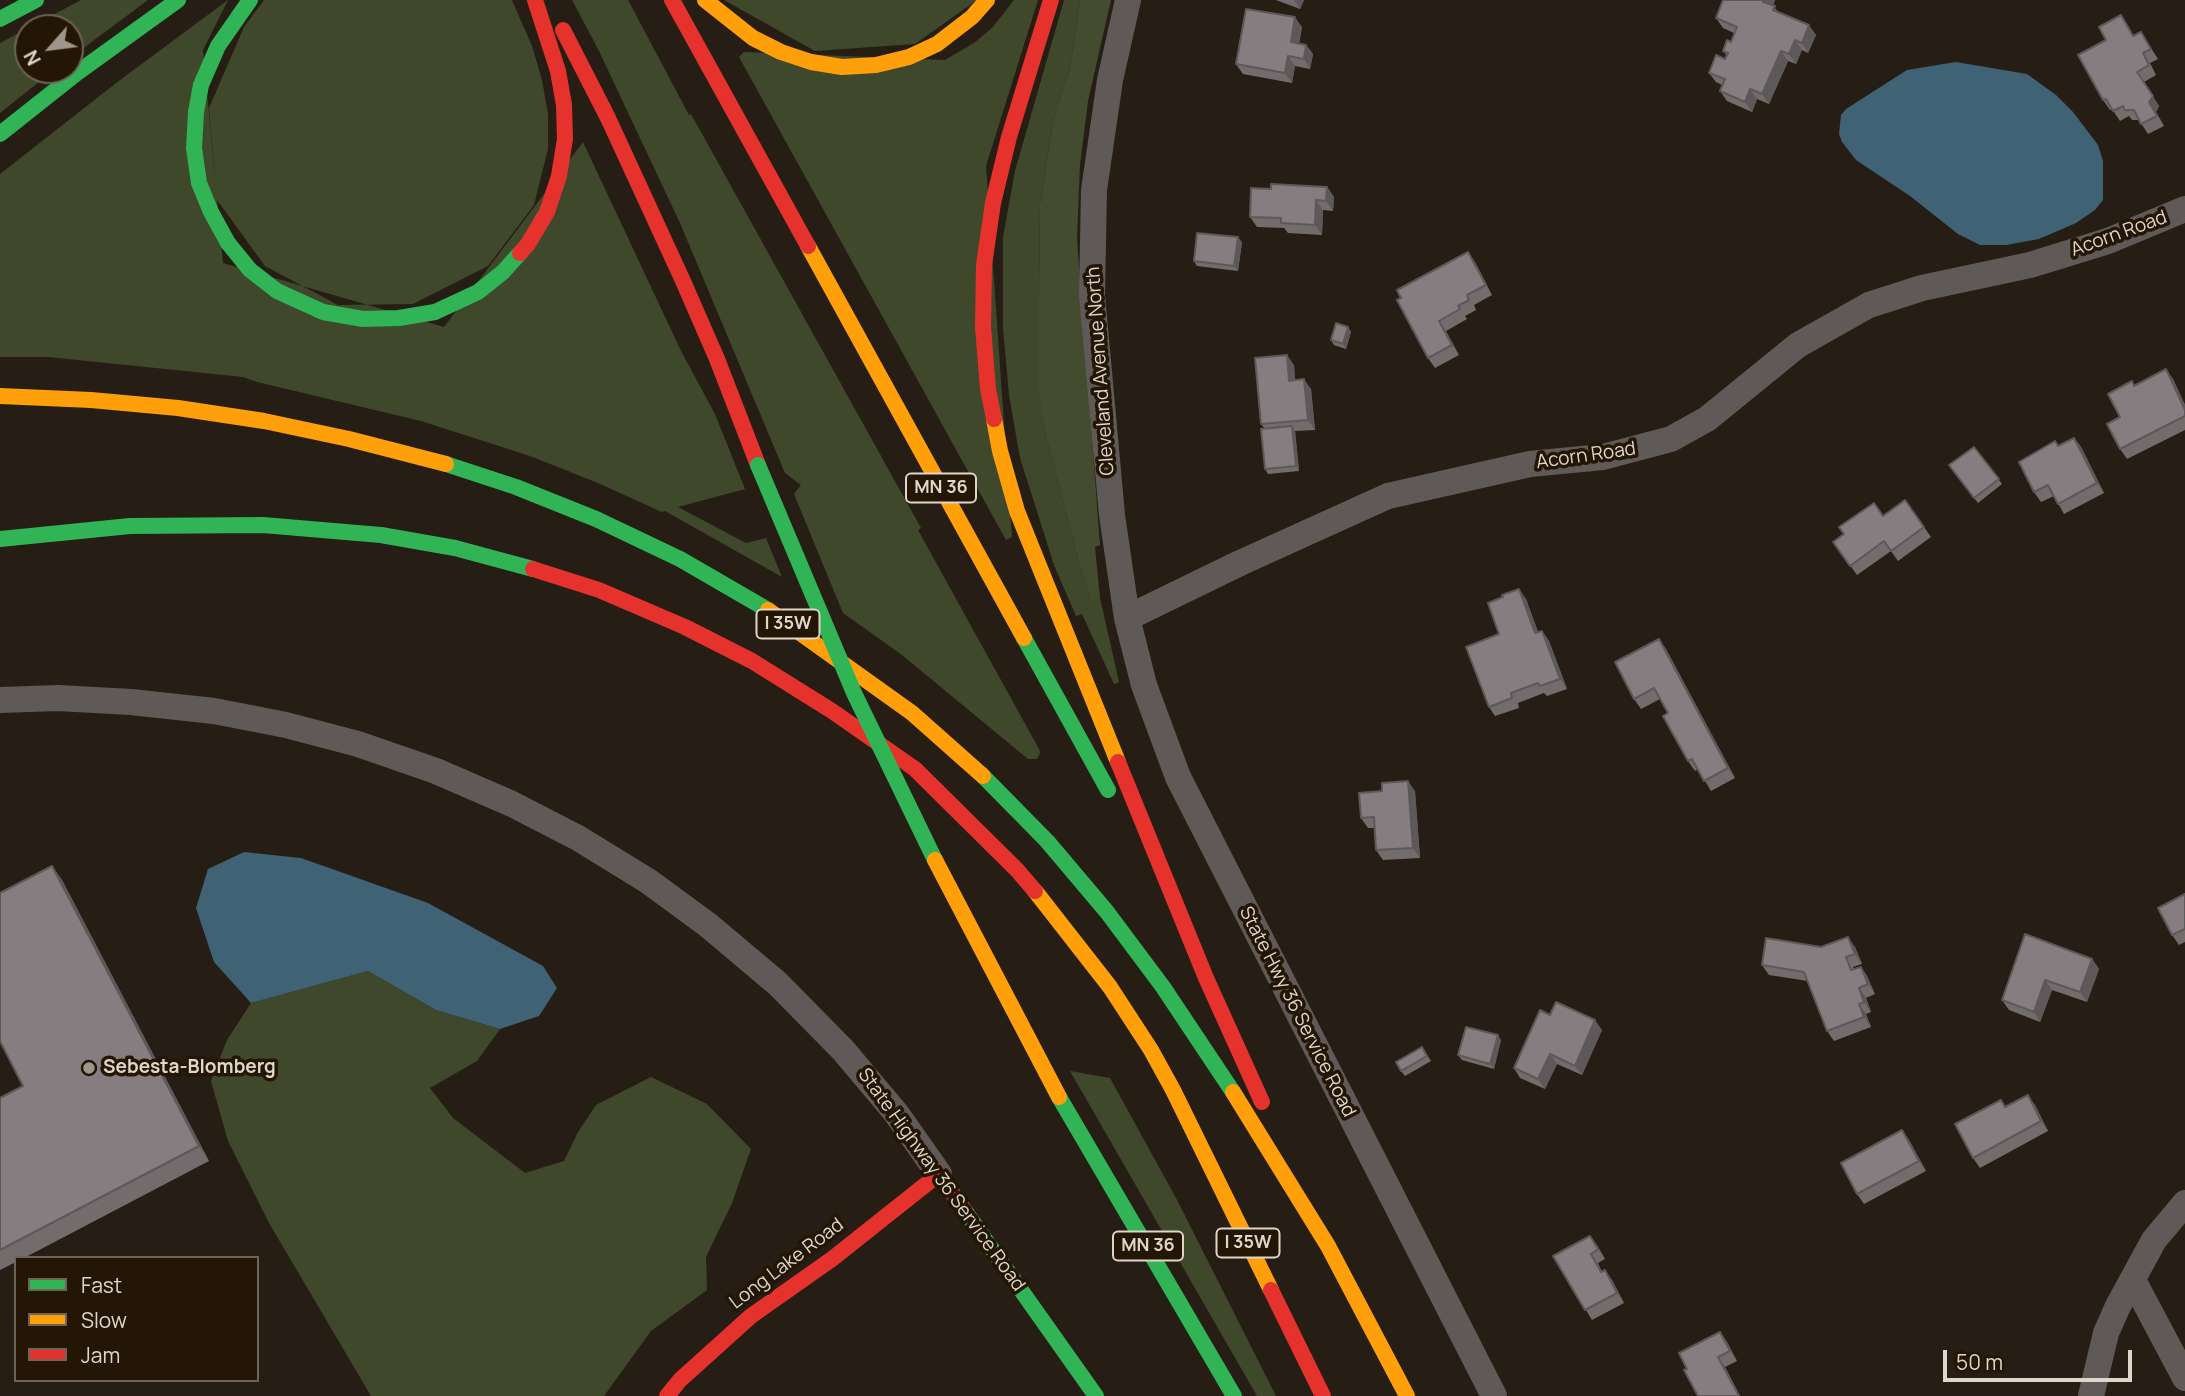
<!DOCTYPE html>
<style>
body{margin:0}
#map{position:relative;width:2185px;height:1396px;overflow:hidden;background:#261e14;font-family:Manrope,sans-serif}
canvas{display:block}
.legend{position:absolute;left:14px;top:1256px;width:245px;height:126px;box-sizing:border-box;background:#231605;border:2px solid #6e6354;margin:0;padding:9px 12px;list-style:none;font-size:21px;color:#dfd6cb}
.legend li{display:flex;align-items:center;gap:14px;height:35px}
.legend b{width:35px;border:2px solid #6e6354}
.north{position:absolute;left:14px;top:14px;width:70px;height:70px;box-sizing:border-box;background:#231605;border:2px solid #6e6354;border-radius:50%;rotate:242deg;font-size:19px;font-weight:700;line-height:28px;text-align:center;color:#dfd6cb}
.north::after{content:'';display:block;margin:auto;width:24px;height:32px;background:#9e968b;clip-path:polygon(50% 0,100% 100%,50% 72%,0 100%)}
.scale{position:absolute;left:1943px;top:1350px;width:189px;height:32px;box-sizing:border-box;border:4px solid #dfd6cb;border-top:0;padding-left:9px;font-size:21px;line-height:24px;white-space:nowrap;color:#dfd6cb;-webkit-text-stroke:5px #231605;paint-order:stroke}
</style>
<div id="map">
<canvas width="2185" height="1396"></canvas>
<ul class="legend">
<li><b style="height:9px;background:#30b455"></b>Fast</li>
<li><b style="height:9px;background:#ff9f0a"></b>Slow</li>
<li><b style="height:9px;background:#e5322d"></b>Jam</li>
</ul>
<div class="north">N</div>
<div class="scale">50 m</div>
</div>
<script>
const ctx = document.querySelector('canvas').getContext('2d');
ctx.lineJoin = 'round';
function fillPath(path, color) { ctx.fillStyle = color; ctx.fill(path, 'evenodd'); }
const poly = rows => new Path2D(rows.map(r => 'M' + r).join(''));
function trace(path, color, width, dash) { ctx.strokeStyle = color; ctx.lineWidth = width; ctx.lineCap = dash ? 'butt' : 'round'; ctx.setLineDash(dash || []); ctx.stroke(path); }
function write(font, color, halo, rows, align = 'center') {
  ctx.font = font + ' Manrope,sans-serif'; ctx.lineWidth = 7; ctx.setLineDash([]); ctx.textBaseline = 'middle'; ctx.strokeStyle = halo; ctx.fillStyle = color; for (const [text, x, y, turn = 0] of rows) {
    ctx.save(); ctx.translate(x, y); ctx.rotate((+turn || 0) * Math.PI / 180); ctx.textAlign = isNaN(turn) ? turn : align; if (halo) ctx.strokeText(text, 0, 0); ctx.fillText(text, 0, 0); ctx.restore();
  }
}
fillPath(poly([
 [81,0,148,0,70,58,70,28,28,28,28,70,54,70,0,113,0,43],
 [228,0,203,50,223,263,444,327,583,142,681,351,715,414,745,489,678,507,746,543,766,538,782,577,665,511,662,512,598,483,530,456,421,421,257,382,243,377,49,357,0,357,0,174,120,80],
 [264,0,512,0,532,46,542,80,548,114,548,149,534,205,488,266,413,304,338,305,265,266,217,200,209,108,244,27],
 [572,0,628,0,689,115,691,114,921,528,918,530,1039,749,1040,753,1037,759,1028,759,902,655,843,613,794,494,801,485,785,473,680,223,599,51],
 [724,0,977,0,915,44,815,51],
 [1014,0,1038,0,986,166,1012,537,1006,540,739,57,744,52,945,60,974,43,992,28],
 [1064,0,1080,0,1070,68,1054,117,1040,203,1039,299,1044,428,1078,559,1092,601,1100,598,1119,682,1114,684,1082,614,1076,616,1054,565,1020,458,1009,395,1003,328,1003,237,1015,171],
 [368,971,436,1010,500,1029,477,1061,430,1088,453,1118,525,1173,564,1161,578,1132,596,1105,651,1077,707,1104,751,1149,732,1203,706,1257,707,1290,651,1331,604,1396,371,1396,269,1223,228,1141,211,1081,227,1040,251,1003],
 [1070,1071,1110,1078,1176,1198,1276,1396,1257,1396]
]), '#40482c');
fillPath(poly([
 [1080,0,1111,0,1088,101,1080,165,1077,239,1100,545,1095,547,1100,598,1092,602,1078,559,1044,428,1038,384,1040,203,1054,117,1070,68]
]), '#434c2e');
fillPath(poly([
 [1956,62,2027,74,2056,95,2073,112,2098,145,2103,161,2103,200,2095,210,2076,223,2039,239,2006,245,1980,245,1958,234,1910,196,1856,160,1842,142,1839,134,1841,115,1846,109,1907,70],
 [244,852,301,858,428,903,543,966,557,988,539,1016,500,1029,436,1010,368,971,251,1003,214,962,196,908,208,869]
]), '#3f6374');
trace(poly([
 [1128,0,1110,80,1094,190,1092,295,1112,515,1127,618,1144,685,1178,777,1494,1396],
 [1127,618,1240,563,1388,496,1530,464,1603,457,1671,439,1707,419,1798,345,1869,305,1922,288,2030,265,2108,241,2185,209],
 [0,700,58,698,131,702,214,711,286,725,358,744,436,771,512,804,578,838,648,881,708,925,778,984,843,1050,896,1113,939,1174],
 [2133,1280,2185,1378],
 [2091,1396,2106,1333,2118,1306,2154,1240,2185,1203]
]), '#5f5a57', 26);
trace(poly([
 [250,0,218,46,201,85,196,112,194,148,199,183,211,212,228,243,250,270,277,291,323,312,363,319,399,318,435,312,478,292,503,272,520,253],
 [0,19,36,0],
 [0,134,77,73,178,0],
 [446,464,516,487,596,519,680,559,768,610],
 [0,539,130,526,263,525,381,535,455,548,533,569],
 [1024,638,1108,790],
 [983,776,1047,841,1107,912,1163,987,1233,1092],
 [1059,1097,1234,1396],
 [965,1211,1096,1396]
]), '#30b455', 16);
trace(poly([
 [705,0,753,38,781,52,811,62,842,67,876,65,909,57,937,44,972,17,987,0],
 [808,246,1024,638],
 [0,396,91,400,178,408,264,421,349,439,446,464],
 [994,419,1000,451,1017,511,1118,762],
 [768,610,912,713,983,776],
 [1035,891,1110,987,1151,1050,1173,1090,1271,1290],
 [1233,1092,1328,1246,1407,1396]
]), '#ff9f0a', 16);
trace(poly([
 [672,0,808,246],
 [563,30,608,118,683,281,717,359,758,465],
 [520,253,528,244,547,212,559,176,565,139,564,105,558,71,535,0],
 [994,419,988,389,983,327,984,265,993,203,1009,137,1051,0],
 [533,569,599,590,685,627,752,661,832,711,915,769,1017,870,1035,891],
 [1118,762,1206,978,1262,1102],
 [1271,1290,1323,1396],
 [667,1396,680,1380,751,1316,832,1259,939,1174,965,1211]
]), '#e5322d', 16);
trace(poly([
 [758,465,854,693,935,860]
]), '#30b455', 16);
trace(poly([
 [935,860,1059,1097]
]), '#ff9f0a', 16);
fillPath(poly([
 [1276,0,1304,0,1300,9],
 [1723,0,1775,0,1773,6,1779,13,1816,35,1808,53,1802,50,1796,64,1788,61,1769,104,1757,99,1752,112,1727,101,1720,91,1722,85,1716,82,1709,73,1725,59,1727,56,1723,51,1731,42,1734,33,1723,28,1716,18],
 [2121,15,2134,36,2141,32,2158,59,2150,63,2156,75,2144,82,2159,106,2156,112,2164,126,2148,134,2139,120,2132,120,2129,116,2120,121,2112,109,2110,110,2103,100,2106,40],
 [1302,27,1299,43,1306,45,1313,54,1310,69,1295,66,1292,83,1243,74,1236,64],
 [1327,187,1334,197,1333,211,1323,210,1322,235,1288,233,1284,228,1257,227,1250,217,1271,189],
 [1242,242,1238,271,1197,266,1194,261],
 [1475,262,1492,295,1474,305,1476,310,1465,316,1467,319,1446,331,1459,355,1435,368,1428,358,1397,300],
 [1348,327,1351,332,1346,349,1334,345,1331,340],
 [1294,365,1295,380,1311,389,1315,430,1295,431,1299,471,1268,474,1265,469,1265,429,1261,424],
 [2173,379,2185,405,2185,430,2127,459,2120,449,2120,417,2135,386],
 [2074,438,2081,447,2104,493,2064,514,2054,496,2041,502,2034,492,2058,446],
 [1974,447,2002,484,1978,503,1949,465],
 [1905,500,1931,537,1898,561,1891,551,1857,575,1833,542,1883,516],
 [1526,599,1538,632,1542,631,1549,641,1567,689,1547,696,1544,693,1518,703,1519,708,1495,716,1489,707,1499,634],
 [1666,649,1735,778,1711,791,1698,769,1695,771,1688,761,1668,713,1660,699,1641,709,1634,699],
 [1415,791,1420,858,1383,860,1376,850,1374,828,1368,828,1361,818],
 [52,866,62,880,209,1161,24,1258,16,1258,16,1262,0,1270,0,1098,23,1086],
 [2185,894,2185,942,2179,945,2172,935],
 [1821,947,1855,947,1862,964,1853,967,1854,969,1861,967,1867,976,1875,994,1866,998,1871,1012,1866,1014,1871,1027,1834,1041,1827,1031,1808,981,1769,975,1762,965],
 [2092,959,2099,969,2087,1002,2052,990,2040,1022,2009,1010,2002,1000],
 [1550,1015,1602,1030,1582,1075,1557,1064,1545,1089,1520,1078,1514,1068],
 [1501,1040,1494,1069,1462,1060,1458,1055],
 [1422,1047,1431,1061,1405,1076,1401,1071],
 [2035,1105,2048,1131,1980,1168,1973,1158,2006,1107],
 [1909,1140,1926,1171,1864,1204,1857,1194],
 [1597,1245,1605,1259,1598,1263,1602,1272,1612,1280,1624,1303,1592,1320,1553,1256],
 [1720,1332,1727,1342,1737,1361,1725,1367,1740,1396,1698,1396]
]), '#726c6d');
fillPath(poly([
 [1294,0,1304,0,1300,9],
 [1764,0,1775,0,1770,11,1763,2],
 [1295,17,1302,27,1298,52,1291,42],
 [1809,25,1816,35,1808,53,1802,43],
 [1795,40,1802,50,1796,64,1789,54],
 [1306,45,1313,54,1310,69,1304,59],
 [1781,51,1788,61,1769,104,1762,94],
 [1288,56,1295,66,1292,83,1285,73],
 [2137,72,2159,106,2156,112,2164,126,2149,102],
 [1750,89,1757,99,1752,112,1745,102],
 [1327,187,1334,197,1333,211,1326,201],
 [1316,200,1323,210,1322,235,1315,225],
 [1238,237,1242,242,1238,271,1234,266],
 [1468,252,1475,262,1492,295,1486,285],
 [1439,321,1446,331,1459,355,1452,345],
 [1348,327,1351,332,1346,349,1343,344],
 [1287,355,1294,365,1296,391,1289,381],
 [2166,369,2173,379,2185,405,2185,410],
 [1304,379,1311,389,1315,430,1308,420],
 [1292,426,1295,431,1299,471,1296,466],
 [2074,438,2081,447,2104,493,2097,483],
 [1519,589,1526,599,1542,643,1535,633],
 [1542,631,1549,641,1567,689,1560,679],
 [1659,639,1666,649,1735,778,1728,768],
 [1408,781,1415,791,1420,858,1413,848],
 [52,866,62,880,209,1161,199,1146],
 [1848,937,1855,947,1862,964,1855,954],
 [2092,959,2099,969,2087,1002,2080,992],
 [1861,967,1867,976,1875,994,1868,984],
 [2045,980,2052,990,2040,1022,2034,1012],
 [1859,988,1866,998,1871,1012,1864,1002],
 [1859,1004,1866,1014,1871,1027,1864,1017],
 [1595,1020,1602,1030,1582,1075,1575,1066],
 [1498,1035,1501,1040,1494,1069,1490,1064],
 [1550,1054,1557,1064,1545,1089,1538,1079],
 [2028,1095,2035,1105,2048,1131,2041,1121],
 [1902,1130,1909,1140,1926,1171,1919,1161],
 [1590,1236,1597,1245,1605,1259,1598,1249],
 [1605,1270,1612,1280,1624,1303,1617,1293],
 [1720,1332,1727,1342,1737,1361,1730,1351],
 [1718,1357,1725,1367,1740,1396,1739,1396]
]), '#5d5859');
const building = poly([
 [1723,0,1764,0,1763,2,1775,6,1773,10,1809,25,1802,43,1795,40,1789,54,1781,51,1762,94,1750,89,1745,102,1720,91,1725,79,1709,73,1716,55,1725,59,1728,53,1723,51,1727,40,1731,42,1737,27,1716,18,1723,0],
 [1246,9,1295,17,1291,42,1306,45,1304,59,1288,56,1285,73,1236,64,1246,9],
 [2121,15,2133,36,2141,32,2151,49,2143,53,2149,65,2137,72,2153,96,2149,102,2157,116,2141,124,2134,110,2125,110,2123,106,2113,111,2106,99,2103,100,2078,55,2106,40,2099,27,2121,15],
 [1271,184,1327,187,1326,201,1316,200,1315,225,1281,223,1281,218,1250,217,1251,188,1271,189,1271,184],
 [1197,233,1238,237,1234,266,1194,261,1197,233],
 [1468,252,1486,285,1467,295,1469,300,1458,306,1460,309,1439,321,1452,345,1428,358,1397,300,1401,298,1397,290,1468,252],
 [1336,323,1348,327,1343,344,1331,340,1336,323],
 [1287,355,1289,381,1304,379,1308,420,1261,424,1255,358,1287,355],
 [2166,369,2185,410,2185,416,2120,449,2107,424,2120,417,2108,394,2132,381,2134,386,2166,369],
 [1292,426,1296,466,1265,469,1261,429,1292,426],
 [2074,438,2097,483,2058,504,2048,485,2034,492,2019,462,2055,441,2058,446,2074,438],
 [1974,447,1999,479,1974,498,1949,465,1974,447],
 [1905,500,1924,527,1891,551,1884,541,1850,566,1833,542,1844,534,1839,527,1874,503,1883,516,1905,500],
 [1519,589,1535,633,1542,631,1560,679,1540,686,1538,683,1511,693,1512,698,1489,707,1466,647,1499,634,1488,603,1503,597,1502,595,1519,589],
 [1659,639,1728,768,1704,781,1692,759,1688,761,1663,716,1668,713,1654,688,1634,699,1615,662,1659,639],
 [1408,781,1413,848,1376,850,1374,817,1361,818,1359,793,1382,791,1382,783,1408,781],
 [52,866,199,1146,0,1250,0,1098,23,1086,0,1041,0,893,52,866],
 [2185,894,2185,929,2172,935,2158,908,2185,894],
 [2025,934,2092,959,2080,992,2045,980,2034,1012,2002,1000,2025,934],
 [1848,937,1855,954,1846,957,1851,970,1861,967,1868,984,1859,988,1864,1002,1859,1004,1864,1017,1827,1031,1804,972,1762,965,1766,938,1821,947,1848,937],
 [1556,1002,1595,1020,1575,1066,1550,1054,1538,1079,1514,1068,1540,1010,1550,1015,1556,1002],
 [1466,1027,1498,1035,1490,1064,1458,1055,1466,1027],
 [1422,1047,1427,1056,1401,1071,1396,1062,1422,1047],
 [2028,1095,2041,1121,1973,1158,1955,1124,2001,1100,2005,1107,2028,1095],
 [1902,1130,1919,1161,1857,1194,1841,1163,1902,1130],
 [1590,1236,1598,1249,1591,1254,1601,1272,1605,1270,1617,1293,1585,1310,1553,1256,1590,1236],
 [1720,1332,1730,1351,1718,1357,1739,1396,1698,1396,1684,1370,1687,1369,1679,1353,1720,1332]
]);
fillPath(building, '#857d7f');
trace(building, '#5d5859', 2);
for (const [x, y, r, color] of [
 [89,1068,7,"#9e968b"]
]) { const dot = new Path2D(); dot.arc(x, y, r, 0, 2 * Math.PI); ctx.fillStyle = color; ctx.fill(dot); trace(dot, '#231605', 2.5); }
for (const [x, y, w] of [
 [941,488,70],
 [788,624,63],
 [1248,1243,63],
 [1148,1246,70]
]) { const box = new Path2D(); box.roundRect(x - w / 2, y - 14.5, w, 29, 5); ctx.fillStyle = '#231605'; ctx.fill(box); trace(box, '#dfd6cb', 2); }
write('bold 18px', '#dfd6cb', null, [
 ["MN 36",941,488],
 ["I 35W",788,624],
 ["I 35W",1248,1243],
 ["MN 36",1148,1246]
]);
write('19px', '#dfd6cb', '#231605', [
 ["Acorn Road",2119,234,-20],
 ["Cleveland Avenue North",1101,371,-94],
 ["Acorn Road",1586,456,-8],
 ["State Hwy 36 Service Road",1297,1012,63],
 ["State Highway 36 Service Road",941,1180,54],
 ["Long Lake Road",787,1264,-37]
]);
write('bold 19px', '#dfd6cb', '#231605', [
 ["Sebesta-Blomberg",103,1068]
], 'left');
</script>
